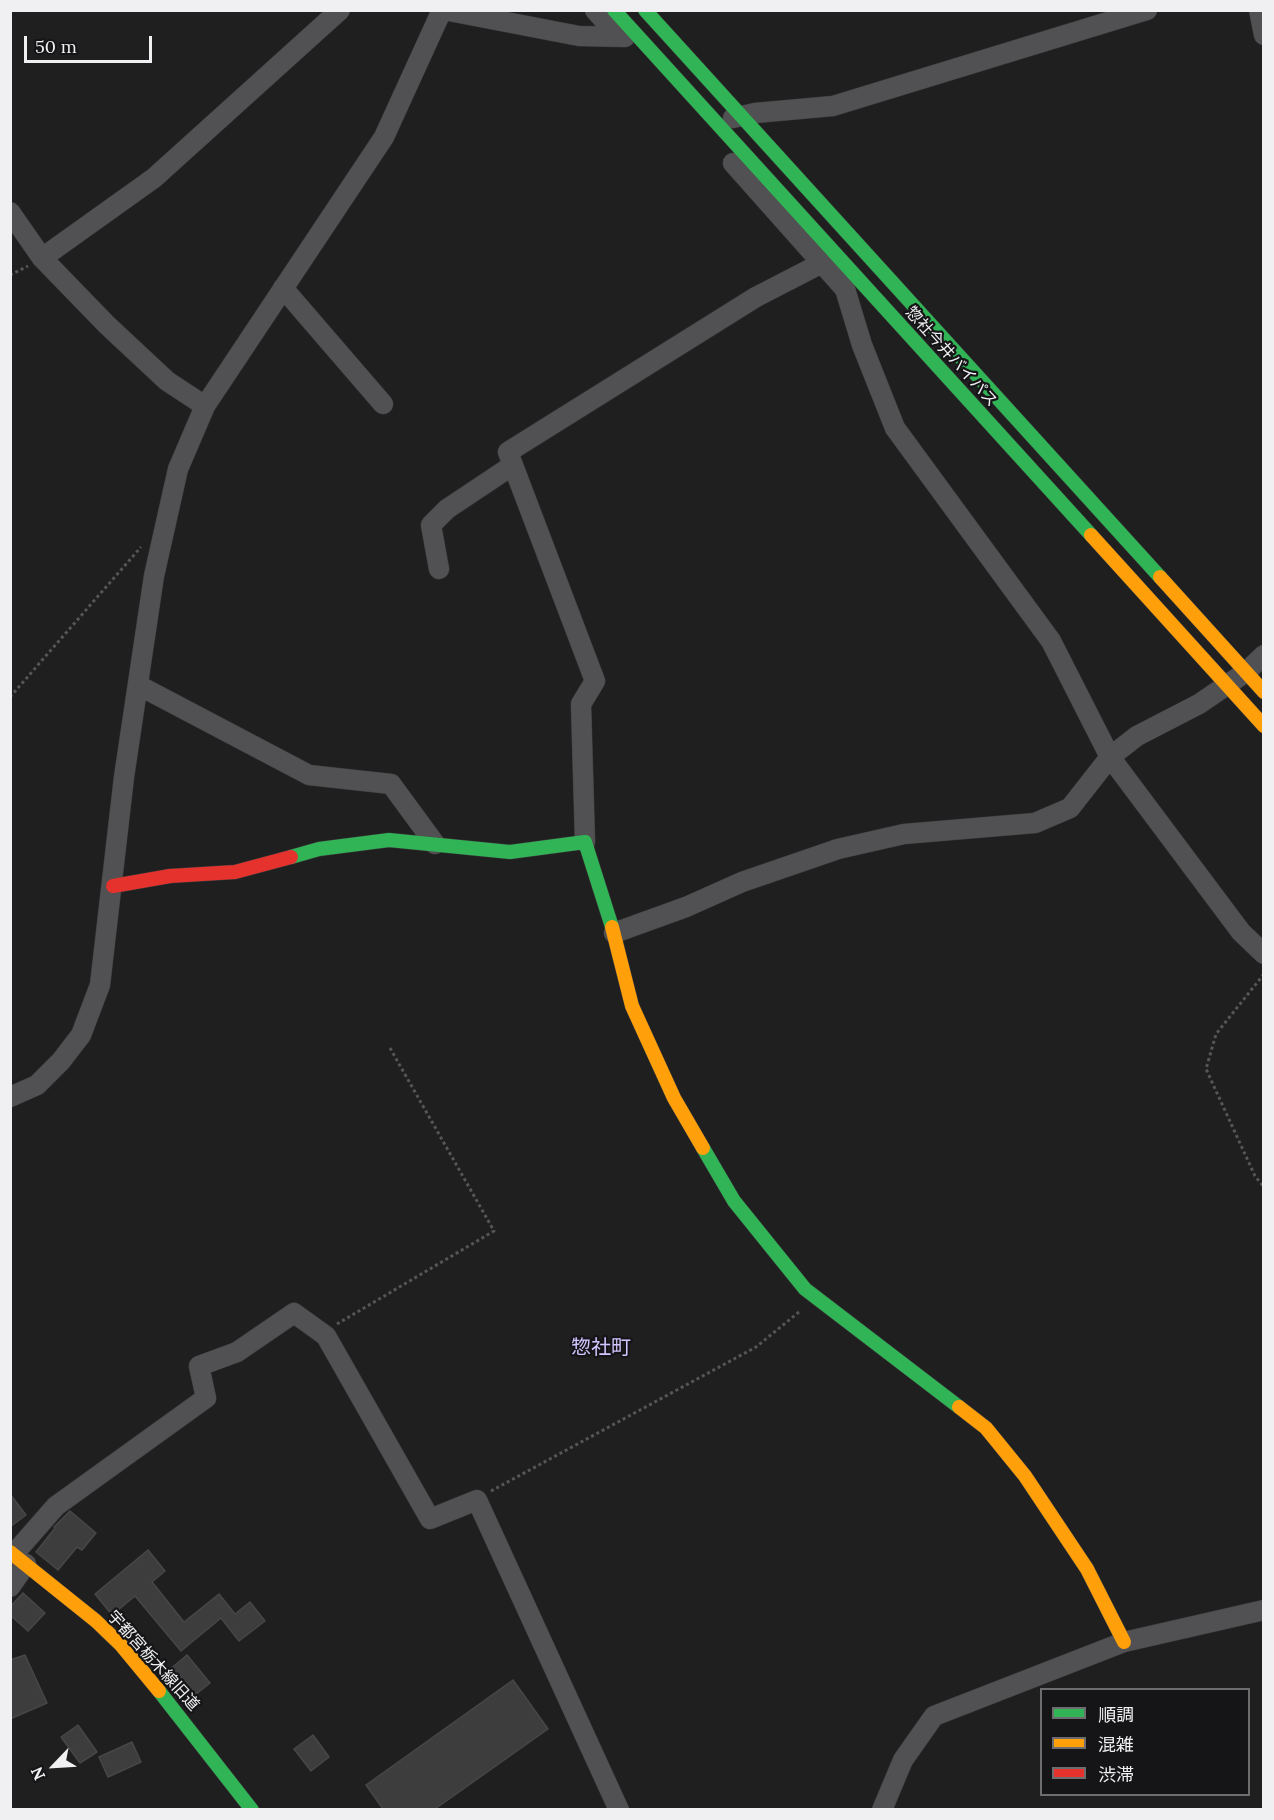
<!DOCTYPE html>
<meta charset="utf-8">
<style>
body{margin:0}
#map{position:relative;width:1274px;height:1820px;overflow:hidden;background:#1f1f20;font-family:Lora,"Noto Sans JP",serif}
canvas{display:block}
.frame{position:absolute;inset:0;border:12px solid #f0f0f2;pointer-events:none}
.legend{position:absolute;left:1040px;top:1688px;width:210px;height:108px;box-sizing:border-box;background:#151518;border:2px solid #6d6d6f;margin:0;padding:8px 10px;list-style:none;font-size:18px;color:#f0f0f2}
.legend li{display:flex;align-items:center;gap:12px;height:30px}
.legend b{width:30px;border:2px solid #6d6d6f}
.north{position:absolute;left:24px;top:1736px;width:60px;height:60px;-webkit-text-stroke:4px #151518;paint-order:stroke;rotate:245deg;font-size:16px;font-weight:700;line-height:24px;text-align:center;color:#f0f0f2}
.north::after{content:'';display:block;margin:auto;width:21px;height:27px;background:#f0f0f2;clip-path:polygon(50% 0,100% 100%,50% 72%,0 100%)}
.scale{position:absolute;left:24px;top:36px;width:128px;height:27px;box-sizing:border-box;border:3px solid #f0f0f2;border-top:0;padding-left:8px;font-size:18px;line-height:21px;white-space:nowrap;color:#f0f0f2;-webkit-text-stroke:4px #151518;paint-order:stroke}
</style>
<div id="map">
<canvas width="1274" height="1820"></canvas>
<div class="frame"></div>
<ul class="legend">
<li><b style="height:8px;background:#30b455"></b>順調</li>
<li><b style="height:8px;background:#ff9f0a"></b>混雑</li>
<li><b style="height:8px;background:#e5322d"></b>渋滞</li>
</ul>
<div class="north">N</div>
<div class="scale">50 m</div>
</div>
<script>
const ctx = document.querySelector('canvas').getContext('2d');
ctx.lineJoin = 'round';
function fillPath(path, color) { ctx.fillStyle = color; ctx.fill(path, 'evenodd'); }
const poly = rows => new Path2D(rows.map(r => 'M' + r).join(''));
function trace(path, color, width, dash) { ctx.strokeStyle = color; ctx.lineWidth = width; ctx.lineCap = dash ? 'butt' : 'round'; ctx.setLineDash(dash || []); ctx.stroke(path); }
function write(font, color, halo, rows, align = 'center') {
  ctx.font = font + ' Lora,"Noto Sans JP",serif'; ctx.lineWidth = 4.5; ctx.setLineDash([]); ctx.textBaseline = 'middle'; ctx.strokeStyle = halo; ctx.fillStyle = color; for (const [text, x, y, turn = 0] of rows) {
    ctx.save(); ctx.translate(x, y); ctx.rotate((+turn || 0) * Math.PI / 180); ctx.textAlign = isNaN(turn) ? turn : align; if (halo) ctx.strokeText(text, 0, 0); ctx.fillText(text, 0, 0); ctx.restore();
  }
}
const building = poly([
 [10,1494,26,1515,10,1527,10,1494],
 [70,1511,96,1533,82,1550,77,1547,58,1570,36,1552,55,1528,54,1527,70,1511],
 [148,1550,165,1571,152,1582,184,1622,219,1594,235,1614,250,1602,265,1621,239,1641,221,1618,181,1651,135,1596,112,1615,95,1594,148,1550],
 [23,1593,45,1613,28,1631,10,1615,10,1607,23,1593],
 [25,1655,47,1703,10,1719,10,1660,25,1655],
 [187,1655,210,1683,190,1699,168,1671,187,1655],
 [513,1680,548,1729,435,1809,383,1809,366,1785,513,1680],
 [78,1725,97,1752,80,1763,61,1737,78,1725],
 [313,1735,329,1757,311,1771,294,1749,313,1735],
 [132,1742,141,1762,108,1777,99,1757,132,1742]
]);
fillPath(building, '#3d3d3d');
trace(building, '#474747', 1.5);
const street = poly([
 [444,10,579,36,625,37],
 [595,10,619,37],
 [1259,10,1264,35],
 [733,118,755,113,833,106,1147,10],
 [733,163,845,289,862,345,895,428,1051,641,1110,757,1241,932,1264,954],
 [10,212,42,258,107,325,167,381,205,406],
 [42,258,154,178,340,10],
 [283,288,383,404],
 [439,569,431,525,447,509,513,465],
 [138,685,309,775,391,784,435,844],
 [585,842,581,704,595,681,508,452,756,297,822,263],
 [614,933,686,907,742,882,838,849,904,834,1035,823,1070,808,1110,757,1137,736,1199,704,1246,672,1264,655],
 [10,1097,37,1085,61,1061,81,1035,100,985,124,777,154,576,178,469,205,406,384,137,442,10],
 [13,1555,56,1506,206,1398,199,1366,237,1352,294,1313,326,1336,430,1519,477,1500,619,1810],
 [10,1587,26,1564],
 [882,1810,903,1760,934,1716,1124,1642,1264,1610]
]);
const fast = poly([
 [614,10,1091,535],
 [645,10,1160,577],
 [291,857,319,849,389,840,510,852,585,842,612,927],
 [703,1148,734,1201,805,1289,959,1407],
 [159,1691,252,1810]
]);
const slow = poly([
 [1091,535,1264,726],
 [1160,577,1264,692],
 [612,927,632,1006,674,1098,703,1148],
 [959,1407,986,1428,1025,1476,1087,1569,1124,1642],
 [10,1552,96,1621,121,1645,159,1691]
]);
const jam = poly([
 [113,886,170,876,235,872,291,857]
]);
trace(street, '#3b3b3c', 21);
trace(fast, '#3b3b3c', 15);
trace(slow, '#3b3b3c', 15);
trace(jam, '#3b3b3c', 15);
trace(poly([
 [10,275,28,266],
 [10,697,141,547],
 [1264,974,1216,1034,1206,1069,1255,1176,1264,1187],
 [337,1324,494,1231,390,1048],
 [491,1491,756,1347,799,1312]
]), '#565657', 3, [3, 3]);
trace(street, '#515052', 20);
trace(fast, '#30b455', 14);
trace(slow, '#ff9f0a', 14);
trace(jam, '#e5322d', 14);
write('16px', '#f0f0f2', '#151518', [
 ["惣社今井バイパス",951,357,48],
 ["宇都宮栃木線旧道",153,1661,48]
]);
write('20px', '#d3c4fe', '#151518', [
 ["惣社町",601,1348]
]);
</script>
